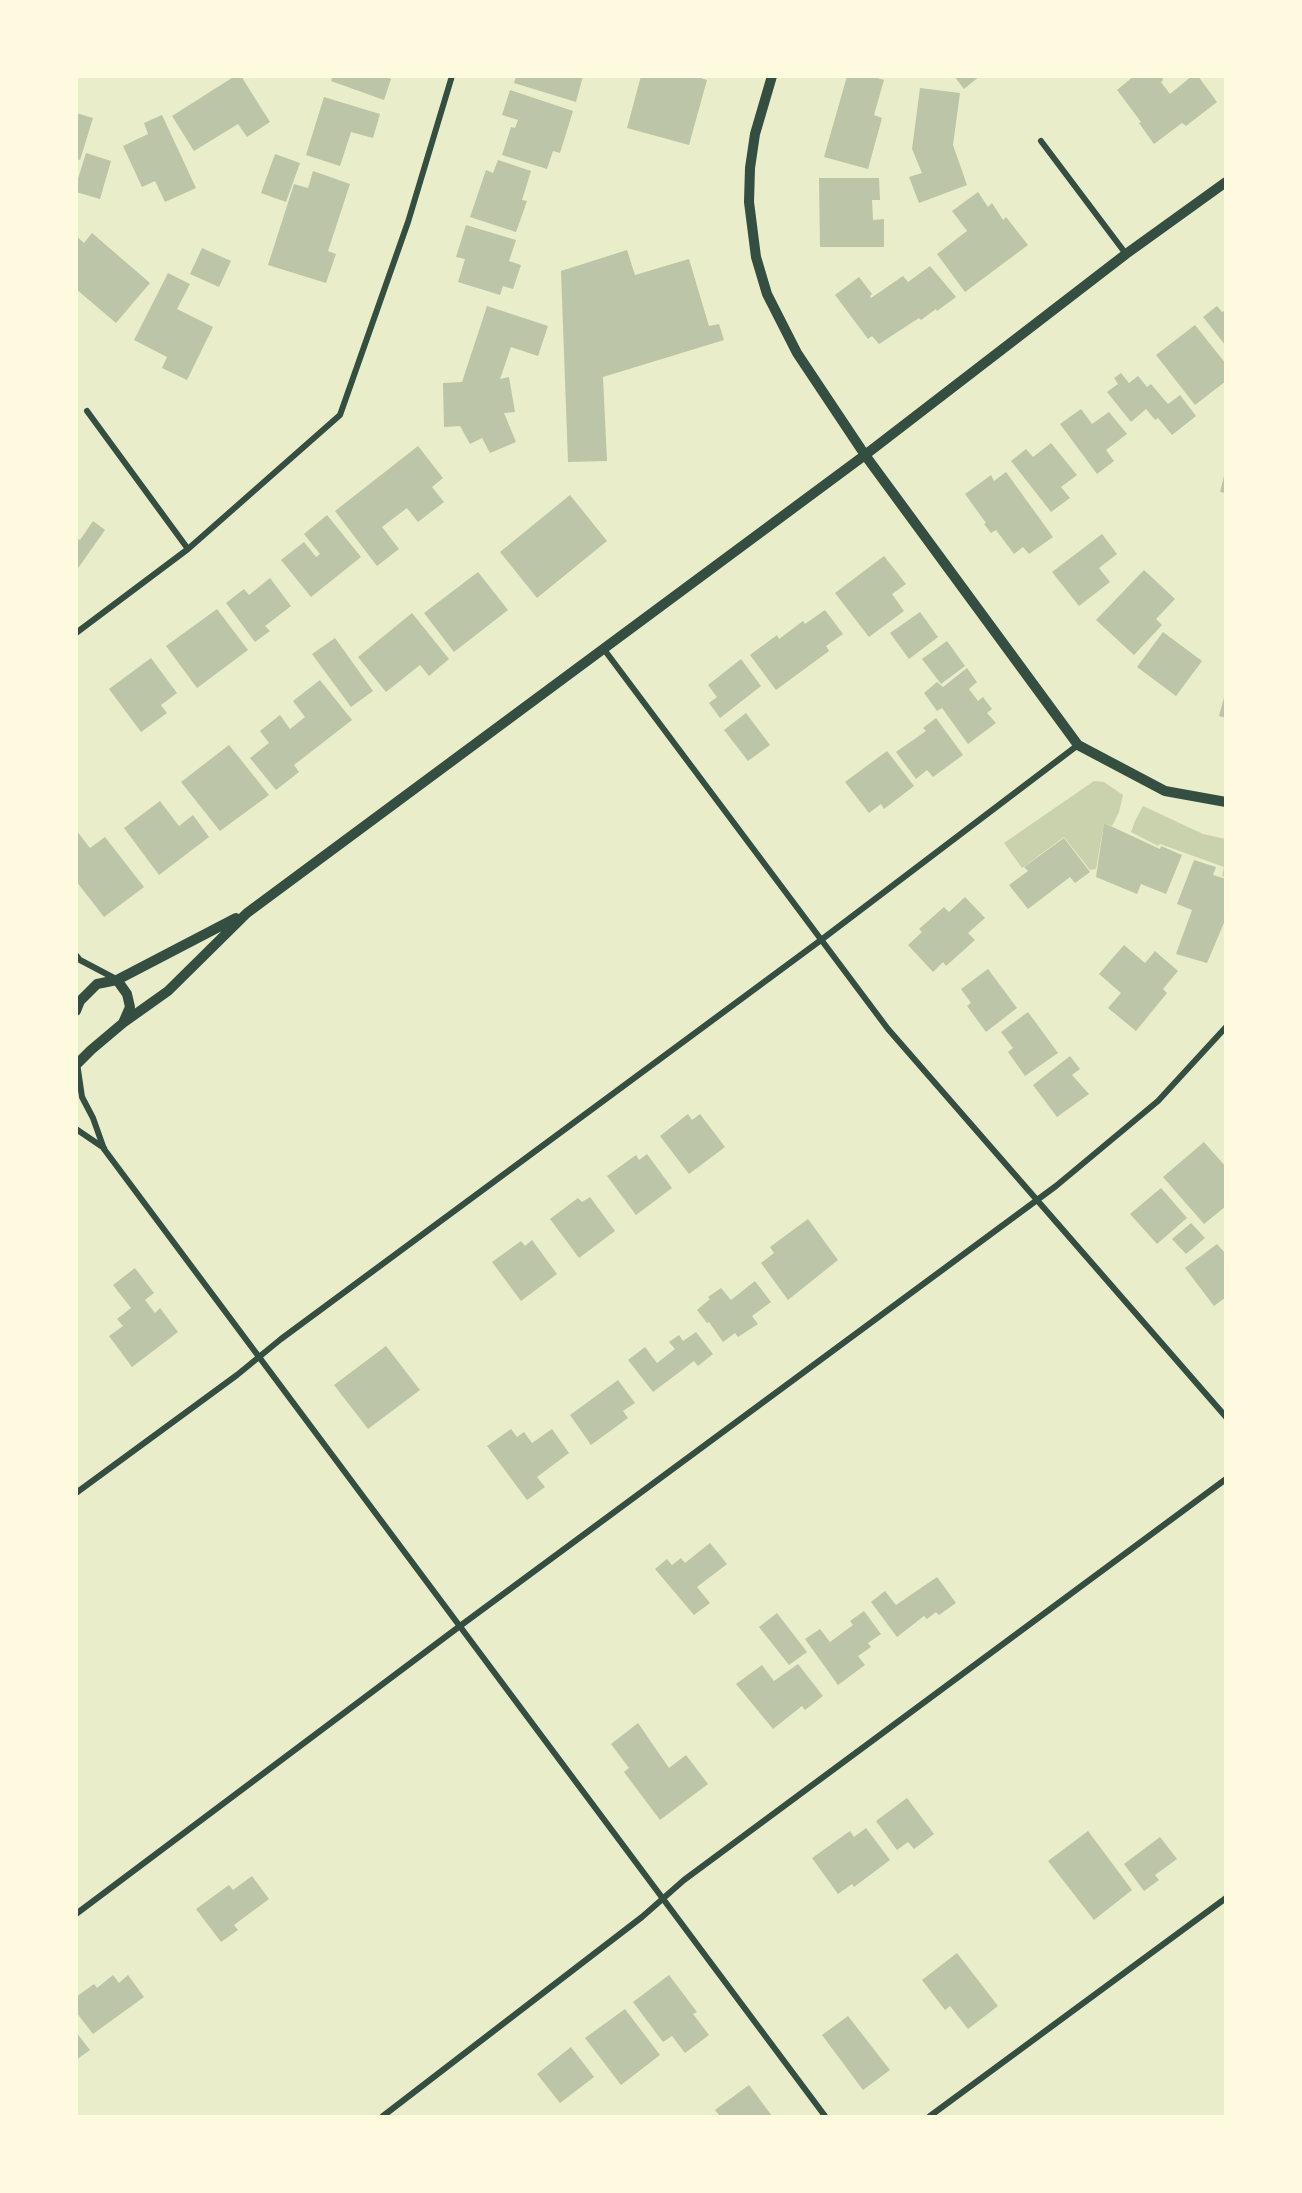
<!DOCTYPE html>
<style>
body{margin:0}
#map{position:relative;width:1302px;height:2193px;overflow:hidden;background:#e9edc9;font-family:"Alegreya Sans",sans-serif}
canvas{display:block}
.frame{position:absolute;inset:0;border:78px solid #fefae0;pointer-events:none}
</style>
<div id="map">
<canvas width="1302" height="2193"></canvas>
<div class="frame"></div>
</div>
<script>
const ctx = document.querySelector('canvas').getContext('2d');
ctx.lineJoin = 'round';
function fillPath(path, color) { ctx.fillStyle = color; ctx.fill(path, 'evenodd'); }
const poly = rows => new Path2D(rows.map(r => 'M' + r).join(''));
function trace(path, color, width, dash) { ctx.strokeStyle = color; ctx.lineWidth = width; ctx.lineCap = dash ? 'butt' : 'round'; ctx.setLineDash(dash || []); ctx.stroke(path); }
fillPath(poly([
 [1094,781,1104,782,1123,795,1119,812,1112,826,1104,823,1096,869,1090,870,1064,837,1022,868,1004,843],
 [1143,806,1203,834,1225,839,1225,877,1222,876,1224,867,1160,844,1158,846,1131,832,1135,821]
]), '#cad2ad');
fillPath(poly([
 [235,76,241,76,270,122,247,137,238,124,194,151,172,116],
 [333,76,386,76,391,79,384,100,331,81],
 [516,76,583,76,576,102,514,83],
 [641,76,695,76,707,80,689,145,627,128],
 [847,76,871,76,884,80,874,115,882,118,868,169,824,157],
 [954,76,980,76,964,89],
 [1134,76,1161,76,1163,80,1161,82,1170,94,1192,76,1198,76,1217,102,1186,126,1182,123,1154,144,1139,123,1141,122,1117,90],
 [920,88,960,93,953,145,967,185,919,203,909,177,922,173,912,149],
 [510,90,573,111,560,153,553,151,547,169,502,155,511,127,515,128,518,120,502,115],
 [324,97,380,114,373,138,351,132,340,166,306,155],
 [76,113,93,118,80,160,76,159],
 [162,115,196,188,165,202,155,181,142,187,123,146,148,134,144,123],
 [86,153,111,161,100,199,76,192,76,185],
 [275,154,300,163,286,202,261,193],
 [498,160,531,171,522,200,527,201,516,232,470,217,486,170,493,173],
 [313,171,350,184,328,251,336,254,326,283,268,265,294,184,308,188],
 [819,178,879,178,880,200,872,200,873,220,884,219,884,247,820,247],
 [978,192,988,207,992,203,1003,220,1006,217,1028,245,965,292,937,254,967,231,952,211],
 [466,225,516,240,509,261,521,265,513,289,503,286,500,295,458,282,465,259,456,257],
 [92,233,150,283,116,323,76,289,76,236,84,243],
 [202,248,231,261,219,287,190,274],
 [627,250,635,275,689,259,709,326,719,324,724,340,603,377,607,461,568,462,561,271],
 [930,266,956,297,937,311,936,309,921,320,919,318,879,344,872,336,868,339,835,295,859,277,872,294,870,296,871,298,903,276,908,282],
 [168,273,190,284,177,309,213,327,187,380,162,368,167,357,134,340],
 [487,306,548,326,538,356,511,347,500,379,509,377,515,412,504,413,516,442,490,453,482,438,470,444,460,426,444,427,443,383,462,382],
 [1217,306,1222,312,1226,310,1226,346,1203,317],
 [1195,325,1226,364,1226,381,1195,405,1156,355],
 [1121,373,1129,383,1138,376,1147,387,1151,384,1168,404,1180,395,1196,416,1172,435,1158,418,1155,420,1146,409,1131,422,1107,392,1118,384,1114,378],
 [1081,409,1092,424,1109,412,1127,434,1106,450,1114,461,1097,474,1060,424],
 [1051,443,1077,475,1061,487,1070,498,1051,512,1011,461,1026,449,1033,457],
 [418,446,443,478,432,487,444,502,418,522,407,508,382,527,399,549,377,566,335,511],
 [1006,472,1053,537,1029,554,1023,547,1014,554,996,530,991,533,984,524,986,523,965,494,991,475,994,481],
 [1225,472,1226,472,1226,493,1220,492],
 [570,495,607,541,537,598,500,552],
 [327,515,361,557,311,597,281,560,304,542,316,557,320,554,304,534],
 [93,521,105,530,76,571,76,538,80,540],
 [1102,534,1117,554,1099,568,1110,582,1079,606,1052,572],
 [884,556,906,584,892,594,904,611,869,637,835,593],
 [1144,570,1175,599,1156,619,1162,625,1134,655,1096,620],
 [478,572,508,610,454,652,424,613],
 [270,578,291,606,265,626,270,631,255,642,226,603,244,589,249,595],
 [217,609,248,650,197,688,166,646],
 [825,610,843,634,826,646,829,651,776,690,750,655,777,635,779,639,803,621,805,624],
 [920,612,938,637,909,659,890,633],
 [412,613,449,659,429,676,420,665,386,692,358,657],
 [1163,632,1202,661,1176,696,1137,667],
 [335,638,373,691,351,707,312,654],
 [947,641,965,666,941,684,922,659],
 [151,658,177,693,161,705,167,713,141,732,109,689],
 [741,659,761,686,720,718,709,703,717,697,708,685],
 [967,668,977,682,969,689,978,701,983,697,992,709,987,713,996,723,968,744,942,708,937,711,924,693,937,682,943,687],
 [320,680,352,720,294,765,299,772,276,790,250,758,269,743,260,731,280,715,290,729,305,717,293,701],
 [1225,694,1226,694,1226,718,1219,716],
 [746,713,770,745,748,761,724,730],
 [936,718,963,755,933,777,927,770,916,779,896,752,926,731,923,728],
 [229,745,269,795,220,831,181,782],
 [887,751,914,786,884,809,881,804,869,813,845,782],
 [160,801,179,826,193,815,209,837,159,875,124,828],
 [1104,823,1160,849,1161,846,1182,855,1166,894,1141,884,1137,894,1096,877],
 [76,830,90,848,105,837,144,887,104,917,76,881],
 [1064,838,1090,872,1075,883,1070,877,1028,909,1009,885,1028,871,1024,867],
 [1194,860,1216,867,1213,875,1226,879,1226,918,1207,963,1176,954,1192,910,1177,904],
 [965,897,985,918,968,933,975,940,946,966,943,962,933,972,908,945,922,932,919,929,944,907,949,912],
 [1124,945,1145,963,1155,951,1178,971,1163,989,1167,993,1136,1031,1108,1008,1121,993,1099,974],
 [988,969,1017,1008,986,1032,967,1006,971,1003,961,989],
 [1028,1012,1058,1053,1025,1076,1008,1052,1013,1048,1001,1032],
 [1070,1056,1080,1069,1072,1075,1089,1094,1057,1117,1033,1085],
 [688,1114,692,1120,700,1114,725,1147,689,1174,660,1136],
 [1204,1142,1226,1167,1226,1206,1204,1224,1163,1177],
 [647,1154,672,1188,636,1215,607,1176,636,1155,639,1160],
 [1161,1188,1187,1218,1157,1244,1130,1214],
 [590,1197,615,1231,579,1258,550,1219,578,1198,582,1202],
 [808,1219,838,1260,788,1300,761,1263,774,1253,770,1247],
 [1191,1223,1205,1238,1186,1254,1172,1239],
 [532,1240,557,1274,521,1301,492,1262,521,1241,525,1246],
 [1217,1244,1226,1254,1226,1297,1214,1306,1185,1268],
 [135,1268,154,1293,145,1300,155,1313,160,1308,178,1332,132,1367,109,1336,123,1326,117,1319,131,1308,113,1285],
 [755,1281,771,1302,752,1316,758,1324,738,1337,735,1333,723,1342,709,1322,707,1323,697,1310,710,1299,708,1297,721,1288,731,1300],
 [696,1332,713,1354,698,1366,694,1361,653,1392,628,1360,645,1347,657,1363,675,1349,669,1342,679,1335,683,1341],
 [386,1346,420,1390,368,1429,334,1385],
 [618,1380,635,1403,623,1411,628,1418,591,1445,570,1415],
 [511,1429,517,1437,524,1432,532,1443,552,1429,569,1453,537,1477,545,1487,527,1500,487,1446],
 [710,1543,727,1564,697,1587,710,1603,694,1615,655,1569,667,1559,672,1565,681,1558,685,1563],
 [937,1577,956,1603,939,1615,936,1612,927,1619,924,1616,897,1637,871,1602,885,1591,896,1605],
 [864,1611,881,1634,868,1643,871,1647,858,1656,865,1665,838,1685,805,1639,820,1629,830,1642,853,1625,850,1621],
 [777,1613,807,1652,789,1665,759,1627],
 [798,1664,823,1696,805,1710,802,1706,773,1729,736,1684,762,1665,774,1681],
 [638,1723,669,1768,686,1755,708,1784,660,1820,624,1772,629,1768,611,1744],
 [907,1798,934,1834,914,1849,908,1842,897,1850,876,1821],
 [866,1828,890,1860,854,1887,852,1884,838,1894,812,1858,850,1831,854,1837],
 [1088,1831,1132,1890,1094,1920,1048,1861],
 [1160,1837,1177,1859,1155,1875,1159,1880,1144,1891,1124,1864],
 [252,1876,269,1899,234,1925,238,1930,221,1942,196,1909,229,1885,233,1890],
 [957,1953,998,2006,968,2029,950,2006,945,2010,922,1980],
 [113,1975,119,1983,128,1975,144,1997,93,2034,76,2012,76,1997,94,1984,97,1988],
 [669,1975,697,2012,693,2014,709,2035,685,2053,672,2036,663,2042,633,2002],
 [625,2009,660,2055,621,2085,585,2038],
 [848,2016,890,2070,863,2090,822,2035],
 [76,2032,90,2050,76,2060],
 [571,2047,594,2077,560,2103,537,2074],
 [749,2085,772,2116,720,2116,715,2110]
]), '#bcc5a7');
trace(poly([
 [1041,141,1126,254],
 [87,411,188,549],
 [76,633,188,549,340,415,408,222,452,76],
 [603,648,888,1029,1226,1417],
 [76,955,80,960,116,979],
 [77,1063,82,1097,93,1118,104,1149,825,2116],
 [76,1129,104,1148],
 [76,1493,237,1375,281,1339,821,940,1078,745],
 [76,1914,460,1626,1056,1186,1158,1101,1226,1027],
 [383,2116,642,1917,684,1880,1226,1479],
 [930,2116,1226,1898]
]), '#344e41', 6);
trace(poly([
 [772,76,755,134,750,168,749,202,756,257,767,294,797,353,865,455,1078,745,1165,791,1226,802],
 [117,980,127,994,130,1007,123,1023],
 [76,1011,80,1001,97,984,117,980,236,918],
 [76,1065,91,1050,123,1023,168,991,247,913,865,455,1126,254,1226,182]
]), '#344e41', 10);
</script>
